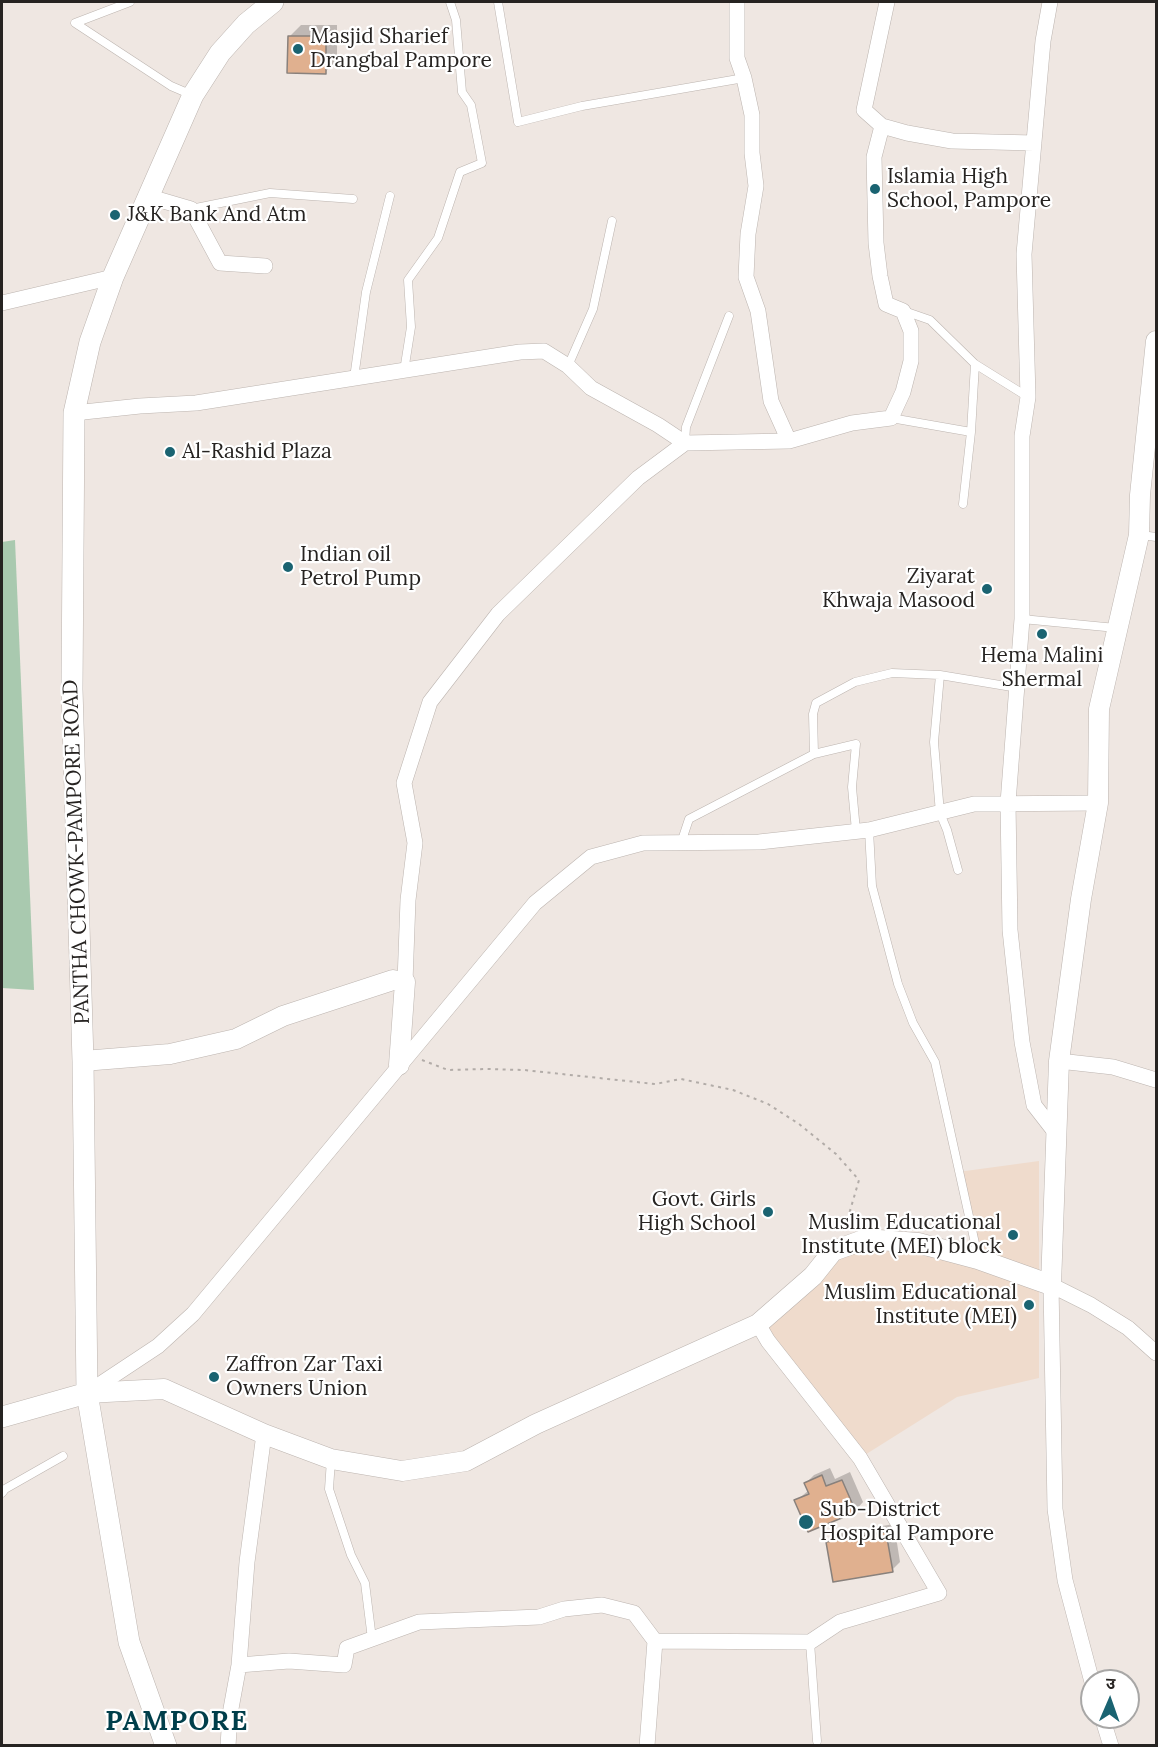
<!DOCTYPE html>
<meta charset="utf-8">
<style>
body{margin:0}
#map{position:relative;width:1158px;height:1747px;overflow:hidden;background:#efe7e2;font-family:Lora,"Noto Sans Devanagari",serif}
canvas{display:block}
.frame{position:absolute;inset:0;border:3px solid #262321;pointer-events:none}
.north{position:absolute;left:1080px;top:1669px;width:60px;height:60px;box-sizing:border-box;background:#fff;border:2px solid #a8a7a6;border-radius:50%;rotate:2deg;font-size:16px;font-weight:700;line-height:24px;text-align:center;color:#262321}
.north::after{content:'';display:block;margin:auto;width:21px;height:27px;background:#1a6371;clip-path:polygon(50% 0,100% 100%,50% 72%,0 100%)}
</style>
<div id="map">
<canvas width="1158" height="1747"></canvas>
<div class="frame"></div>
<div class="north">उ</div>
</div>
<script>
const ctx = document.querySelector('canvas').getContext('2d');
ctx.lineJoin = 'round';
function fillPath(path, color) { ctx.fillStyle = color; ctx.fill(path, 'evenodd'); }
const poly = rows => new Path2D(rows.map(r => 'M' + r).join(''));
function trace(path, color, width, dash) { ctx.strokeStyle = color; ctx.lineWidth = width; ctx.lineCap = dash ? 'butt' : 'round'; ctx.setLineDash(dash || []); ctx.stroke(path); }
function write(font, color, halo, rows, align = 'center') {
  ctx.font = font + ' Lora,serif'; ctx.lineWidth = 4.5; ctx.setLineDash([]); ctx.textBaseline = 'middle'; ctx.strokeStyle = halo; ctx.fillStyle = color; for (const [text, x, y, turn = 0] of rows) {
    ctx.save(); ctx.translate(x, y); ctx.rotate((+turn || 0) * Math.PI / 180); ctx.textAlign = isNaN(turn) ? turn : align; if (halo) ctx.strokeText(text, 0, 0); ctx.fillText(text, 0, 0); ctx.restore();
  }
}
fillPath(poly([
 [1039,1161,1039,1378,957,1397,860,1458,758,1325,813,1276,866,1239,978,1259,958,1172]
]), '#efdbcc');
fillPath(poly([
 [15,540,34,990,2,988,2,542]
]), '#a9c9af');
fillPath(poly([
 [301,25,337,25,337,61,325,72,290,36],
 [830,1468,835,1479,850,1472,863,1502,855,1511,796,1501,809,1490,806,1483,814,1475],
 [894,1524,900,1562,892,1570,827,1543,836,1534]
]), '#0003');
const building = poly([
 [288,36,326,36,326,74,287,73,288,36],
 [822,1475,826,1486,842,1480,856,1512,808,1532,794,1500,809,1494,804,1483,822,1475],
 [886,1532,893,1572,833,1582,826,1542,886,1532]
]);
fillPath(building, '#e0b08f');
trace(building, '#89817c', 1.5);
const service = poly([
 [130,2,75,23,171,86,192,95],
 [498,2,518,122,582,106,744,78],
 [191,209,270,193,353,199],
 [904,311,930,320,975,364,1028,397],
 [568,366,593,309,612,221],
 [404,371,411,327,408,280,438,238,460,172,482,163,471,105,462,92,456,20,450,2],
 [354,378,366,292,390,196],
 [891,418,971,432],
 [685,443,686,427,729,316],
 [963,504,971,432,975,364],
 [1141,535,1156,537],
 [1022,619,1116,628],
 [940,675,934,742,940,813,947,830,958,870],
 [814,754,813,714,816,703,855,682,892,673,940,675,1018,688],
 [869,830,872,886,898,984,913,1023,935,1062,978,1257],
 [681,843,689,819,814,754,856,744,852,787,856,831],
 [331,1460,329,1489,351,1555,365,1583,372,1639],
 [2,1493,5,1489,63,1456],
 [810,1642,817,1741]
]);
const minor = poly([
 [737,2,737,58,744,78,752,115,752,153,756,186,748,234,746,277,758,311,771,401,789,441],
 [887,2,864,110,882,126,907,133,952,141,1034,143],
 [1050,2,1043,41,1024,254,1028,397,1022,436,1022,619,1008,803,1010,930,1022,1042,1034,1105,1055,1132],
 [150,197,191,209,220,263,265,266],
 [2,303,113,277],
 [74,413,140,406,196,403,520,352,544,351,568,366,591,388,658,425,685,443,789,441,852,423,891,418,903,392,911,361,911,331,903,311,886,304,880,276,876,243,874,157,882,126],
 [405,982,408,900,415,843,404,783,430,702,498,614,638,478,685,443],
 [1059,1061,1113,1067,1156,1080],
 [87,1393,158,1346,193,1314,535,903,591,857,643,843,759,842,869,830,974,804,1098,803],
 [655,1641,810,1642,840,1622,939,1593,860,1458,768,1341,758,1324],
 [239,1665,289,1661,344,1665,347,1648,419,1622,539,1617,564,1609,602,1605,634,1613,655,1641,647,1746],
 [1092,1682,1065,1580,1055,1509,1051,1285,1091,1305,1128,1328,1156,1353],
 [1102,1717,1111,1746],
 [228,1746,230,1714,239,1665,247,1562,264,1434]
]);
const tertiary = poly([
 [83,1061,170,1054,236,1039,283,1016,393,980,405,982,399,1065],
 [87,1393,164,1389,264,1434,331,1459,402,1471,466,1461,536,1424,758,1324,813,1276,833,1251,866,1239,918,1243,978,1259,1051,1285,1059,1061,1081,899,1098,803,1099,709,1139,535,1140,495,1156,341]
]);
const secondary = poly([
 [2,1417,87,1393],
 [166,1746,129,1642,87,1393,83,1061,72,689,74,413,90,342,113,277,193,95,220,53,246,24,273,2]
]);
trace(service, '#bcb4af', 9);
trace(minor, '#bcb4af', 16);
trace(tertiary, '#bcb4af', 21);
trace(secondary, '#bcb4af', 22);
trace(poly([
 [422,1060,448,1070,486,1069,524,1070,655,1084,681,1079,733,1090,768,1104,799,1124,836,1154,859,1180,845,1228]
]), '#b2aca8', 2, [3, 4.5]);
trace(service, '#fff', 8);
trace(minor, '#fff', 15);
trace(tertiary, '#fff', 20);
trace(secondary, '#fff', 21);
for (const [x, y, r, color] of [
 [298,49,6,"#1a6371"],
 [875,189,6,"#1a6371"],
 [115,215,6,"#1a6371"],
 [170,452,6,"#1a6371"],
 [288,567,6,"#1a6371"],
 [987,589,6,"#1a6371"],
 [1042,634,6,"#1a6371"],
 [768,1212,6,"#1a6371"],
 [1013,1235,6,"#1a6371"],
 [1029,1305,6,"#1a6371"],
 [214,1377,6,"#1a6371"],
 [806,1522,8,"#1a6371"]
]) { const dot = new Path2D(); dot.arc(x, y, r, 0, 2 * Math.PI); ctx.fillStyle = color; ctx.fill(dot); trace(dot, '#fff', 2); }
write('21px', '#262321', '#fff', [
 ["Masjid Sharief",310,37],
 ["Drangbal Pampore",310,61],
 ["Islamia High",887,177],
 ["School, Pampore",887,201],
 ["J&K Bank And Atm",127,215],
 ["Al-Rashid Plaza",182,452],
 ["Indian oil",300,555],
 ["Petrol Pump",300,579],
 ["Ziyarat",975,577,"right"],
 ["Khwaja Masood",975,601,"right"],
 ["Hema Malini",1042,656,"center"],
 ["Shermal",1042,680,"center"],
 ["Govt. Girls",756,1200,"right"],
 ["High School",756,1224,"right"],
 ["Muslim Educational",1001,1223,"right"],
 ["Institute (MEI) block",1001,1247,"right"],
 ["Muslim Educational",1017,1293,"right"],
 ["Institute (MEI)",1017,1317,"right"],
 ["Zaffron Zar Taxi",226,1365],
 ["Owners Union",226,1389],
 ["Sub-District",820,1510],
 ["Hospital Pampore",820,1534]
], 'left');
write('21px', '#262321', '#fff', [
 ["PANTHA CHOWK-PAMPORE ROAD",77,852,-92]
]);
ctx.letterSpacing = '1.5px';
write('bold 27px', '#003e4a', '#fff', [
 ["PAMPORE",177,1722]
]);
ctx.letterSpacing = '0px';
</script>
